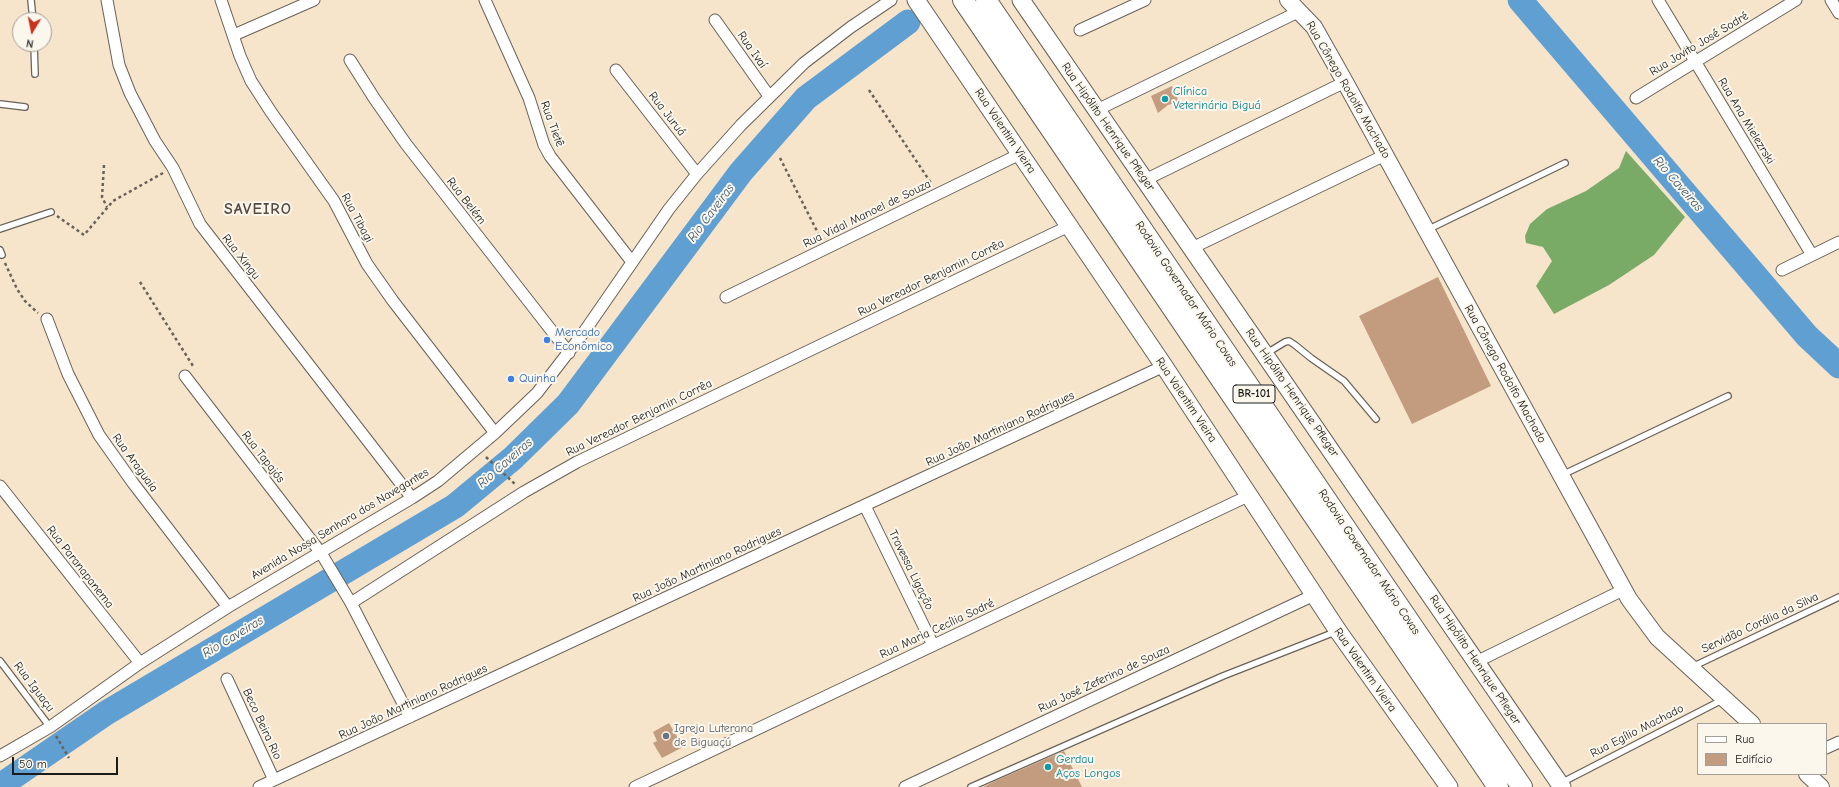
<!DOCTYPE html>
<meta charset="utf-8">
<style>
body{margin:0}
#map{position:relative;width:1839px;height:787px;overflow:hidden;background:#f6e4cb;font-family:"Comic Neue",sans-serif}
canvas{display:block}
.legend{position:absolute;left:1697px;top:723px;width:130px;height:52px;box-sizing:border-box;background:#fbf7ec;border:1px solid #a29f99;margin:0;padding:5px 7px;list-style:none;font-size:12px;color:#1c1c1c}
.legend li{display:flex;align-items:center;gap:8px;height:20px}
.legend b{width:20px;border:1px solid #a29f99}
.north{position:absolute;left:12px;top:12px;width:40px;height:40px;box-sizing:border-box;background:#fbf7ec;border:1px solid #a29f99;border-radius:50%;rotate:190deg;font-size:11px;font-weight:700;line-height:16px;text-align:center;color:#1c1c1c}
.north::after{content:'';display:block;margin:auto;width:14px;height:18px;background:#c8321e;clip-path:polygon(50% 0,100% 100%,50% 72%,0 100%)}
.scale{position:absolute;left:12px;top:757px;width:106px;height:18px;box-sizing:border-box;border:2px solid #1c1c1c;border-top:0;padding-left:5px;font-size:12px;line-height:14px;white-space:nowrap;color:#1c1c1c;-webkit-text-stroke:3px #fbf7ec;paint-order:stroke}
</style>
<div id="map">
<canvas width="1839" height="787"></canvas>
<ul class="legend">
<li><b style="height:5px;background:#fff"></b>Rua</li>
<li><b style="height:11px;background:#c39c7f"></b>Edifício</li>
</ul>
<div class="north">N</div>
<div class="scale">50 m</div>
</div>
<script>
const ctx = document.querySelector('canvas').getContext('2d');
ctx.lineJoin = 'round';
function fillPath(path, color) { ctx.fillStyle = color; ctx.fill(path, 'evenodd'); }
const poly = rows => new Path2D(rows.map(r => 'M' + r).join(''));
function trace(path, color, width, dash) { ctx.strokeStyle = color; ctx.lineWidth = width; ctx.lineCap = dash ? 'butt' : 'round'; ctx.setLineDash(dash || []); ctx.stroke(path); }
function write(font, color, halo, rows, align = 'center') {
  ctx.font = font + ' "Comic Neue",sans-serif'; ctx.lineWidth = 4; ctx.setLineDash([]); ctx.textBaseline = 'middle'; ctx.strokeStyle = halo; ctx.fillStyle = color; for (const [text, x, y, turn = 0] of rows) {
    ctx.save(); ctx.translate(x, y); ctx.rotate((+turn || 0) * Math.PI / 180); ctx.textAlign = isNaN(turn) ? turn : align; if (halo) ctx.strokeText(text, 0, 0); ctx.fillText(text, 0, 0); ctx.restore();
  }
}
fillPath(poly([
 [1626,151,1685,217,1654,255,1609,285,1554,314,1536,286,1552,261,1543,247,1526,243,1525,236,1530,224,1547,209,1586,191,1619,168]
]), '#79ab66');
trace(poly([
 [1520,0,1807,336,1839,366],
 [0,786,106,713,455,506,513,458,568,404,741,172,806,98,908,22]
]), '#609fd2', 25);
fillPath(poly([
 [1172,86,1179,102,1168,105,1158,113,1151,96],
 [1438,277,1491,386,1412,424,1359,316],
 [669,723,683,747,662,758,653,743,657,741,653,732],
 [1064,751,1082,787,983,787,995,781]
]), '#c39c7f');
const service = poly([
 [31,0,33,20],
 [34,44,35,74],
 [0,104,25,107],
 [0,229,51,212],
 [1427,230,1565,163],
 [0,250,2,255],
 [1267,353,1285,342,1289,341,1295,345,1311,358,1344,381,1376,419],
 [1562,475,1728,396],
 [0,661,50,727],
 [1692,667,1839,597],
 [1561,783,1722,700],
 [971,787,1223,676,1335,632]
]);
const minor = poly([
 [107,0,119,65,130,93,155,141,173,168,200,224,412,498],
 [221,0,240,56,251,81,271,112,334,201,367,264,393,301,495,433],
 [485,0,529,98,544,145,550,156,632,262],
 [1658,0,1812,255],
 [1831,0,1839,13],
 [715,20,769,96],
 [1080,30,1145,0],
 [234,35,314,0],
 [350,60,374,98,406,144,569,353],
 [616,70,697,174],
 [1636,98,1796,0],
 [1097,110,1300,11],
 [1145,180,1345,82],
 [1192,248,1385,155],
 [1782,270,1839,242],
 [726,297,1020,154],
 [47,319,68,374,99,435,133,483,228,607],
 [185,376,321,553,351,603],
 [0,486,140,663],
 [865,506,933,645],
 [1476,662,1623,590],
 [227,679,274,780],
 [410,717,351,603,524,492,577,462,1069,226],
 [1826,748,1839,742],
 [0,756,50,727,140,663,228,607,412,498,438,481,495,433,537,393,584,332,669,209,697,174,741,125,804,63,851,27,891,0],
 [259,787,1164,366],
 [635,787,1250,495],
 [905,787,1314,595]
]);
const secondary = poly([
 [1288,0,1314,27,1345,82,1629,599,1657,637,1752,724],
 [1807,774,1821,787]
]);
const primary = poly([
 [916,0,1164,366,1338,631,1449,787],
 [1021,0,1562,787]
]);
const motorway = poly([
 [963,0,1498,787],
 [986,0,1522,787]
]);
trace(service, '#686259', 8);
trace(minor, '#686259', 13);
trace(secondary, '#686259', 18);
trace(primary, '#686259', 19);
trace(motorway, '#686259', 22);
trace(poly([
 [869,90,931,183],
 [780,158,820,237],
 [104,165,102,197,107,207],
 [57,216,84,235,113,201,163,173],
 [5,263,17,289,25,301,38,313],
 [140,282,193,366],
 [486,457,516,485],
 [56,736,69,758]
]), '#686259', 2.5, [3, 3]);
trace(service, '#fff', 5.5);
trace(minor, '#fff', 11);
trace(secondary, '#fff', 16);
trace(primary, '#fff', 17);
trace(motorway, '#fff', 20);
for (const [x, y, r, color] of [
 [1165,99,4,"#0f9aa8"],
 [547,340,4,"#3f7fe0"],
 [511,379,4,"#3f7fe0"],
 [666,736,4,"#6b7280"],
 [1048,767,4,"#0f9aa8"]
]) { const dot = new Path2D(); dot.arc(x, y, r, 0, 2 * Math.PI); ctx.fillStyle = color; ctx.fill(dot); trace(dot, '#fbf7ec', 1.5); }
for (const [x, y, w] of [
 [1254,394,42]
]) { const box = new Path2D(); box.roundRect(x - w / 2, y - 9, w, 18, 3); ctx.fillStyle = '#fbf7ec'; ctx.fill(box); trace(box, '#1c1c1c', 1); }
write('bold 11px', '#1c1c1c', null, [
 ["BR-101",1254,394]
]);
write('12px', '#1c1c1c', '#fbf7ec', [
 ["Rua Jovito José Sodré",1699,44,-31],
 ["Rua Ivaí",752,50,55],
 ["Rua Cônego Rodolfo Machado",1348,90,60],
 ["Rua Juruá",667,114,52],
 ["Rua Ana Mielezrski",1746,121,59],
 ["Rua Tietê",552,124,70],
 ["Rua Hipólito Henrique Pfleger",1108,127,55],
 ["Rua Valentim Vieira",1005,131,56],
 ["Rua Belém",466,201,52],
 ["Rua Vidal Manoel de Souza",867,214,-26],
 ["Rua Tibagi",357,218,62],
 ["Rua Xingu",241,257,52],
 ["Rua Vereador Benjamin Corrêa",931,278,-26],
 ["Rodovia Governador Mário Covas",1186,294,56],
 ["Rua Cônego Rodolfo Machado",1505,374,61],
 ["Rua Hipólito Henrique Pfleger",1292,393,55],
 ["Rua Valentim Vieira",1186,400,56],
 ["Rua Vereador Benjamin Corrêa",639,418,-26],
 ["Rua João Martiniano Rodrigues",1000,429,-25],
 ["Rua Tapajós",263,457,52],
 ["Rua Araguaia",135,463,54],
 ["Avenida Nossa Senhora dos Navegantes",340,524,-31],
 ["Rodovia Governador Mário Covas",1369,562,56],
 ["Rua João Martiniano Rodrigues",707,565,-25],
 ["Rua Paranapanema",80,567,52],
 ["Travessa Ligação",911,570,64],
 ["Servidão Corália da Silva",1760,623,-25],
 ["Rua Maria Cecília Sodré",937,629,-25],
 ["Rua Hipólito Henrique Pfleger",1475,660,56],
 ["Rua Valentim Vieira",1365,670,55],
 ["Rua José Zeferino de Souza",1104,679,-25],
 ["Rua Iguaçu",34,687,53],
 ["Rua João Martiniano Rodrigues",413,702,-25],
 ["Beco Beira Rio",262,724,65],
 ["Rua Egílio Machado",1637,731,-27]
]);
write('12px', '#0d838f', '#fbf7ec', [
 ["Clínica",1173,92],
 ["Veterinária Biguá",1173,106],
 ["Gerdau",1056,760],
 ["Aços Longos",1056,774]
], 'left');
write('12px', '#366cbe', '#fbf7ec', [
 ["Mercado",555,333],
 ["Econômico",555,347],
 ["Quinha",519,379]
], 'left');
write('12px', '#5b616d', '#fbf7ec', [
 ["Igreja Luterana",674,729],
 ["de Biguaçú",674,743]
], 'left');
write('italic 13px', '#3b576e', '#fbf7ec', [
 ["Rio Caveiras",1678,184,49],
 ["Rio Caveiras",711,213,-53],
 ["Rio Caveiras",505,463,-41],
 ["Rio Caveiras",233,637,-31]
]);
ctx.letterSpacing = '1px';
write('bold 16px', '#56493f', '#fbf7ec', [
 ["SAVEIRO",258,209]
]);
ctx.letterSpacing = '0px';
</script>
